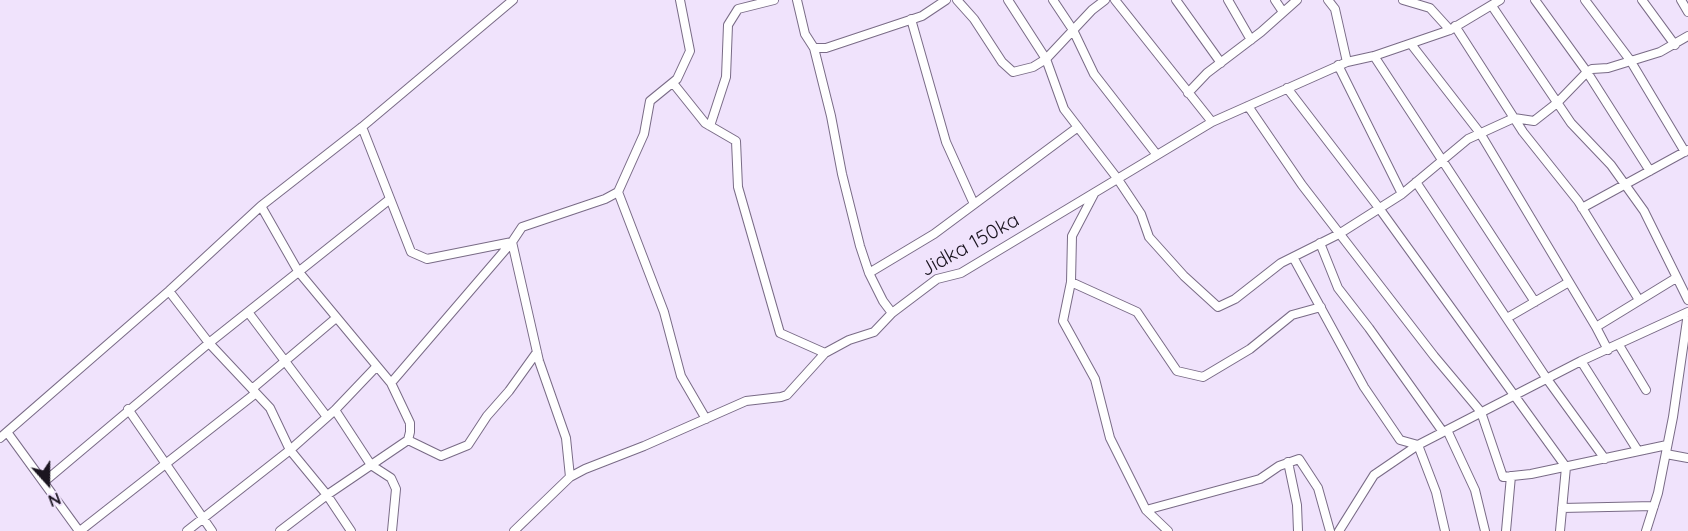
<!DOCTYPE html>
<style>
body{margin:0}
#map{position:relative;width:1688px;height:531px;overflow:hidden;background:#f0e3fc;font-family:Quicksand,sans-serif}
canvas{display:block}
.north{position:absolute;left:18px;top:453px;width:60px;height:60px;-webkit-text-stroke:4px #f0e3fc;paint-order:stroke;rotate:159deg;font-size:16px;font-weight:700;line-height:24px;text-align:center;color:#1b1520}
.north::after{content:'';display:block;margin:auto;width:21px;height:27px;background:#1b1520;clip-path:polygon(50% 0,100% 100%,50% 72%,0 100%)}
</style>
<div id="map">
<canvas width="1688" height="531"></canvas>
<div class="north">N</div>
</div>
<script>
const ctx = document.querySelector('canvas').getContext('2d');
ctx.lineJoin = 'round';
const poly = rows => new Path2D(rows.map(r => 'M' + r).join(''));
function trace(path, color, width, dash) { ctx.strokeStyle = color; ctx.lineWidth = width; ctx.lineCap = dash ? 'butt' : 'round'; ctx.setLineDash(dash || []); ctx.stroke(path); }
function write(font, color, halo, rows, align = 'center') {
  ctx.font = font + ' Quicksand,sans-serif'; ctx.lineWidth = 4.5; ctx.setLineDash([]); ctx.textBaseline = 'middle'; ctx.strokeStyle = halo; ctx.fillStyle = color; for (const [text, x, y, turn = 0] of rows) {
    ctx.save(); ctx.translate(x, y); ctx.rotate((+turn || 0) * Math.PI / 180); ctx.textAlign = isNaN(turn) ? turn : align; if (halo) ctx.strokeText(text, 0, 0); ctx.fillText(text, 0, 0); ctx.restore();
  }
}
const street = poly([
 [680,0,690,51,677,79,650,101,644,134,618,192,664,312,681,376,706,419],
 [797,0,805,34,814,48,831,116,842,174,860,246,869,273,883,301,892,313],
 [957,0,974,19,1002,62,1013,72,1033,67,1046,59,1092,10,1105,0],
 [1008,0,1046,59,1064,109,1117,178,1141,214,1149,237,1184,276,1218,307,1235,299,1281,263,1339,234,1402,194,1468,139,1514,118,1534,121,1557,103,1587,72,1592,69,1608,68,1660,52,1688,36],
 [1053,0,1073,30,1094,74,1157,155],
 [1115,0,1212,122],
 [1176,0,1221,63],
 [1228,0,1251,40],
 [1275,0,1283,12],
 [1328,0,1335,9,1347,62],
 [1403,0,1430,8,1450,30],
 [1535,0,1587,72,1650,171],
 [1585,0,1630,60,1685,152],
 [1642,0,1675,45],
 [1681,0,1688,12],
 [1492,6,1571,123,1611,165,1644,211,1688,300],
 [911,19,946,142,974,204],
 [1455,26,1523,132,1578,201,1639,300],
 [1411,44,1480,133,1596,327],
 [814,48,826,48,922,16,946,0],
 [1374,56,1535,302],
 [1338,65,1402,194],
 [673,83,705,123,736,141,738,187,780,333,825,353],
 [1287,88,1379,208,1566,467,1560,531],
 [1188,93,1207,73,1261,32,1297,0],
 [1248,106,1302,185,1434,356,1481,412,1503,477,1531,474,1667,445],
 [710,126,726,77,728,25,738,9,774,0],
 [362,127,411,252,427,259,512,242],
 [1416,182,1547,379,1605,459],
 [1094,194,1072,236,1071,282,1063,321,1095,379,1110,438,1146,510,1168,531],
 [261,206,298,271,391,383,410,423,410,432,408,440,327,495,280,531],
 [1582,208,1688,150],
 [1320,243,1338,288,1369,328,1443,432],
 [1293,257,1364,387,1400,440,1418,445,1436,492,1445,531],
 [869,273,934,234,1078,127],
 [1071,282,1137,312,1177,371,1203,377,1250,349,1292,315,1321,307],
 [169,291,209,343,270,408,290,450,327,495,351,531],
 [248,312,327,417],
 [1507,318,1569,282],
 [1619,345,1646,390],
 [1608,350,1596,327,1676,278],
 [1581,361,1638,451],
 [391,383,512,242],
 [252,389,336,318],
 [128,409,212,531],
 [335,410,371,465,391,478,396,489,392,531],
 [1447,430,1475,490,1485,531],
 [7,432,79,531],
 [0,438,169,291,261,206,362,127,513,0],
 [408,440,441,456,468,445,487,416,509,391,537,352],
 [1666,454,1688,458],
 [1288,462,1297,505,1298,531],
 [570,477,566,438,539,361,512,242,522,227,605,199,618,192],
 [44,482,209,343,390,199],
 [1562,508,1654,506],
 [1146,510,1260,479,1279,466,1299,459,1318,488,1330,531],
 [80,531,256,393],
 [187,531,290,450,335,410,376,367],
 [514,531,570,477,585,469,644,446,746,401,781,397,787,395,825,353,849,340,874,332,892,313,937,279,961,273,1212,122,1347,62,1374,56,1450,30,1500,0],
 [1339,531,1374,475,1418,445,1581,361,1688,312],
 [1506,531,1511,476],
 [1646,531,1658,493,1673,417,1688,313]
]);
trace(street, '#796b86', 10);
trace(street, '#fff', 8);
write('20px', '#1b1520', '#f0e3fc', [
 ["Jidka 150ka",970,245,-29]
]);
</script>
